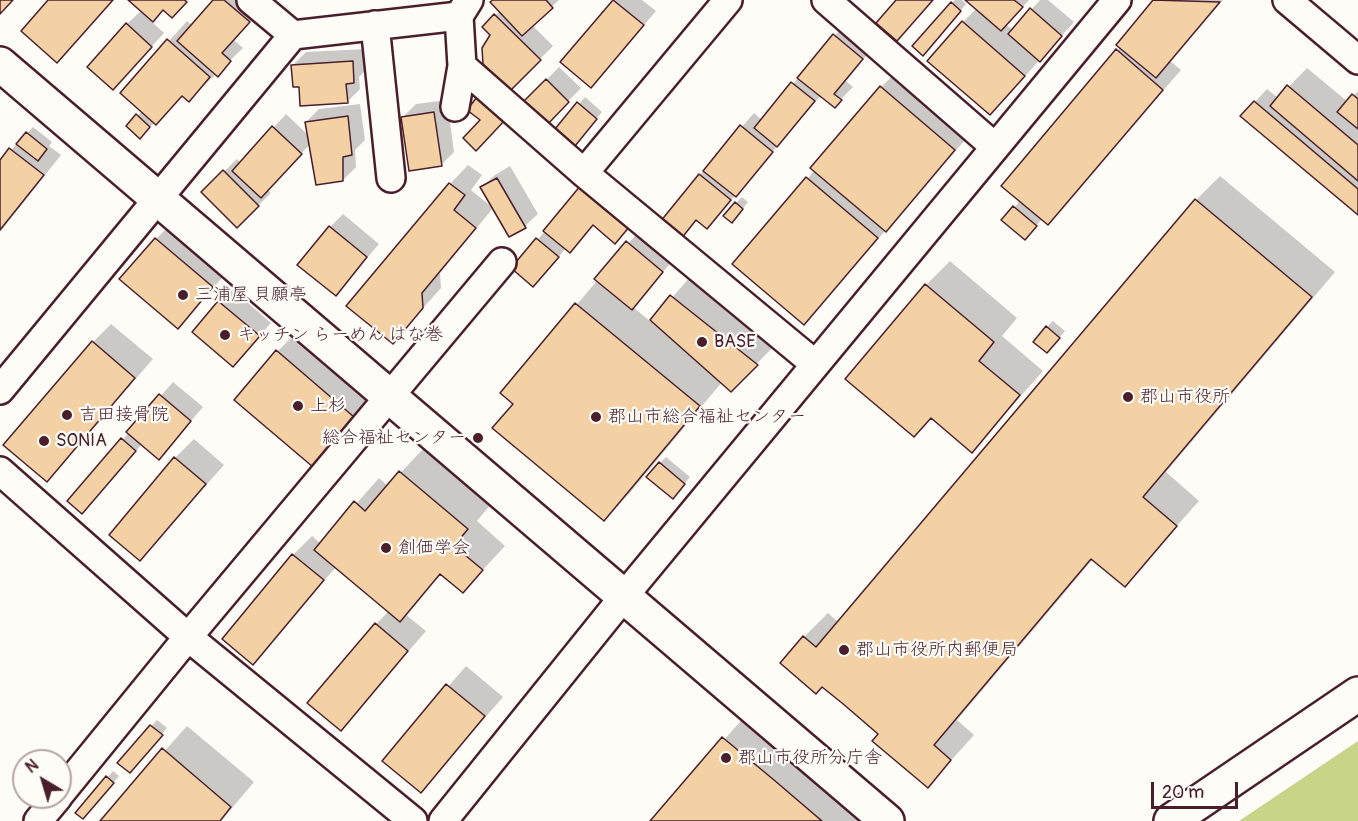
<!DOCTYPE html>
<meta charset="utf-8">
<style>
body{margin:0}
#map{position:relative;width:1358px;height:821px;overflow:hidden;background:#fdfcf7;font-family:Pangolin,sans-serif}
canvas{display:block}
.north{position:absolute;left:12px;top:749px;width:60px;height:60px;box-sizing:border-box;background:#fdfcf7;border:2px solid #b5a4a5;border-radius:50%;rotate:322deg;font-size:16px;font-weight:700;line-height:24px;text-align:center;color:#4a1f2b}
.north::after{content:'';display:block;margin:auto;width:21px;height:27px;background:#4a1f2b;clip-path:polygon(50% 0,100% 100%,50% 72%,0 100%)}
.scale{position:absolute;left:1151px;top:782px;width:87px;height:27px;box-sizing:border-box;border:3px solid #4a1f2b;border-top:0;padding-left:8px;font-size:18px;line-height:21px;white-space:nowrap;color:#4a1f2b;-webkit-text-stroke:4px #fdfcf7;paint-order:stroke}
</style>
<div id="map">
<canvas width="1358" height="821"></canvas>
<div class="north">N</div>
<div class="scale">20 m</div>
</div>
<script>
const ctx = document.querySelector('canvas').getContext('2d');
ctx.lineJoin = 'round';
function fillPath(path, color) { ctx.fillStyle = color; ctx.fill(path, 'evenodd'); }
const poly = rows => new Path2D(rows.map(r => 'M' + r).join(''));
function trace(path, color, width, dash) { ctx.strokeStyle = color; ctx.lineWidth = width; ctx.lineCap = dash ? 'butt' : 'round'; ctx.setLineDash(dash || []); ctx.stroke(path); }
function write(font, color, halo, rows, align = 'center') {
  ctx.font = font + ' Pangolin,"Klee One",sans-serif'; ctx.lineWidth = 4.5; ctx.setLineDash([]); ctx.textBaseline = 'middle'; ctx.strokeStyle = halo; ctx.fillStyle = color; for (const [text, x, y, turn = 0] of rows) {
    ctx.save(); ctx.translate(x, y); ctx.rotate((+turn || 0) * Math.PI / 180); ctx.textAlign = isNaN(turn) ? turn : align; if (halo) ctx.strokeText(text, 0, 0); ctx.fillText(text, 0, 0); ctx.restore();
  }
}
fillPath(poly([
 [1358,741,1358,821,1239,821]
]), '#c8d487');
fillPath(poly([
 [50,0,113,0,57,61],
 [131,0,188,0,172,16,164,8,151,21,164,33,126,75,127,24,142,10],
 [215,0,251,0,261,9,234,40,243,48,189,100,183,95,146,131,128,126,142,111,122,93,187,21,193,26],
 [495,0,559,0,532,25,553,46,511,88,492,35,484,27,500,11],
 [615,0,642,0,656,11,591,86,562,61],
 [955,0,962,0,966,4,929,48,914,46],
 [967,0,1029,0,1006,25,1013,30,1040,0,1048,0,1074,22,1008,95,963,22,977,8],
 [1155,0,1223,0,1170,61,1181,70,1048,223,1042,219,1031,232,1003,220,1021,200,1120,47,1118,44],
 [847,22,875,45,846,81,853,87,834,106,821,95,719,214,707,227,697,219,681,237,700,175,754,113,762,120],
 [365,49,367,69,359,77,360,89,347,102,301,85,293,65,306,52],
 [559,67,581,88,546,124,524,103],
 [1307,68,1348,102,1358,91,1358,213,1255,102,1267,89,1278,98],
 [900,69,973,131,804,323,734,264,815,170,881,87],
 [585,97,602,112,580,138,557,129],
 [447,100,454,152,441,165,403,117,416,104],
 [360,104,365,140,355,150,356,167,343,180,310,144,268,190,271,193,237,226,203,192,237,159,241,163,286,114,308,135,306,122,319,109],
 [33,127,52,142,49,146,61,155,0,232,0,162],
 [468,165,482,175,471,190,493,208,440,273,441,288,393,342,450,184],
 [510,166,538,214,525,226,482,187,495,175],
 [1220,176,1335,272,1166,472,1199,501,1124,585,1093,559,957,720,974,735,928,786,880,734,804,637,828,613,839,623,1196,200],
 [742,197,748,202,738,215,736,203],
 [642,212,615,242,594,224,569,251,566,248,546,272,513,268,545,231],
 [343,214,379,244,336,294,330,227],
 [175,220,231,268,178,327,156,239],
 [640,230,674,259,633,307,651,322,690,277,775,345,731,390,722,382,628,495,604,519,515,403,502,393],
 [950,261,1017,318,1002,336,1043,371,972,451,932,417,914,435,926,285],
 [232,289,271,323,233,365,194,332],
 [1053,321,1065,331,1053,345,1047,327],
 [111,324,153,359,47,480,93,342],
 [296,333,372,397,312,465,277,352],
 [173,382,203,407,159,458,142,444,82,512,69,501],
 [194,439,224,465,140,559,175,458],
 [424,448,491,504,477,521,505,546,463,591,442,573,405,614,426,631,341,729,376,624,389,611,336,567,253,663,293,555,312,536,321,544,379,478,388,486],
 [666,457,690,477,679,491,660,463],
 [466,666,503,697,421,791,384,761],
 [747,714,874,821,652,821],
 [157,720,167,728,136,765,119,762],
 [187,726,254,782,221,821,102,821],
 [113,771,119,776,89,811,107,778]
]), '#0003');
const building = poly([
 [0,0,13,0,0,14,0,0],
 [48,0,113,0,57,63,21,31,48,0],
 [128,0,184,0,187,2,172,18,163,10,153,22,128,0],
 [213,0,224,0,250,22,222,53,231,61,218,77,177,41,213,0],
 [493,0,546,0,553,8,522,36,490,2,493,0],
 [613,0,644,25,591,88,560,62,613,0],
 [896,0,933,0,897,41,876,23,896,0],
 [965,0,1014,0,1023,7,1001,31,965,0],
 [1153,0,1220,2,1156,78,1116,45,1153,0],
 [951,2,961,11,923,56,912,46,951,2],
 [1030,8,1062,36,1040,62,1008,34,1030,8],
 [494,14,541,60,511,90,483,64,482,48,490,35,482,27,494,14],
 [962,21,1025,76,990,115,927,61,962,21],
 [126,23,152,47,113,90,87,67,126,23],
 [833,34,863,59,834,94,842,100,835,108,797,78,833,34],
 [167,39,210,77,189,102,182,96,156,125,120,93,167,39],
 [1116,49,1163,90,1048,225,1001,186,1116,49],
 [353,61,354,83,346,84,348,103,300,106,299,87,293,87,291,65,353,61],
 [546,79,569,102,546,126,522,103,546,79],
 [791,82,815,101,777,147,754,128,791,82],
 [1287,85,1358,145,1358,181,1270,106,1287,85],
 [880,86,955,150,886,232,810,168,880,86],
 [1352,94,1358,99,1358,129,1337,112,1352,94],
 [477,97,506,119,476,151,463,138,480,120,467,110,477,97],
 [1254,101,1358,189,1358,215,1240,116,1254,101],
 [577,102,597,119,575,146,555,129,577,102],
 [434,112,442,166,409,171,401,117,434,112],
 [136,114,150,127,140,139,126,126,136,114],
 [348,116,352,155,343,157,343,181,316,185,305,122,348,116],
 [740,125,773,152,736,197,703,171,740,125],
 [272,126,302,154,261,198,232,171,272,126],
 [26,132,47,149,38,161,16,144,26,132],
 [9,148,44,175,0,230,0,160,9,148],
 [223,170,259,206,237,228,201,192,223,170],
 [699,174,731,200,707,229,696,220,681,239,660,222,699,174],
 [806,177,878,238,804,325,732,264,806,177],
 [497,178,526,228,509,237,480,187,497,178],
 [449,183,465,195,454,210,476,228,422,293,423,308,393,344,346,306,449,183],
 [581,185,630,226,615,244,593,225,570,253,543,231,581,185],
 [1195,199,1312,297,1143,497,1177,526,1125,587,1091,559,934,745,951,760,928,788,872,741,878,734,842,703,822,687,816,694,780,663,803,636,816,647,1195,199],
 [735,202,743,209,732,223,723,216,735,202],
 [1013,206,1037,226,1025,240,1001,220,1013,206],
 [329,226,367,257,336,296,297,265,329,226],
 [155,238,213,287,178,329,119,279,155,238],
 [536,238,559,257,533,287,511,268,536,238],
 [626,241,663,272,632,310,594,279,626,241],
 [925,284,994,342,979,361,1020,395,972,453,931,418,914,437,845,379,925,284],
 [670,295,758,365,731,392,650,320,670,295],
 [218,301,260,336,233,367,192,332,218,301],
 [575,303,700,406,604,521,492,428,513,404,500,393,575,303],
 [1046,326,1060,338,1047,353,1033,342,1046,326],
 [92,341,135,378,47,482,3,445,92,341],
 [276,350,354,417,313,467,234,400,276,350],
 [159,394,191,421,159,460,126,432,159,394],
 [121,438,136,451,82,514,67,501,121,438],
 [174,457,206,484,140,561,109,535,174,457],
 [659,462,685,484,673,499,646,477,659,462],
 [399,471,468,529,454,546,483,570,463,593,440,574,400,622,314,550,354,501,365,511,399,471],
 [292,554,324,580,253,665,222,639,292,554],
 [375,623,408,651,341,731,307,703,375,623],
 [446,684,485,716,421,793,382,761,446,684],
 [150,725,163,735,130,773,117,763,150,725],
 [722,737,774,780,822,821,650,821,722,737],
 [162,748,231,807,220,821,100,821,162,748],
 [106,776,114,783,83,819,75,813,106,776]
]);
fillPath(building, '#f4d1a5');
trace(building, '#4a1f2b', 1.5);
const minor = poly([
 [251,0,293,35],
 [826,0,995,147],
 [1287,0,1358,60],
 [375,25,391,178],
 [462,66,584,173,815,364],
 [455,107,462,66,459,16],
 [584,173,728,0],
 [0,390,293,35,459,16,469,0],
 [0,471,188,637,413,821],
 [60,794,188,637,502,262],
 [38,821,58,797],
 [443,821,625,595,1117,0]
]);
const tertiary = poly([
 [0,64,887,821]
]);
const secondary = poly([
 [1171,821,1358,694]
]);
trace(minor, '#4a1f2b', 32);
trace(tertiary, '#4a1f2b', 38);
trace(secondary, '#4a1f2b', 38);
trace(minor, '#fdfcf7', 27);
trace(tertiary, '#fdfcf7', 33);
trace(secondary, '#fdfcf7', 33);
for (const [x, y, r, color] of [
 [183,295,6,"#4a1f2b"],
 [225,335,6,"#4a1f2b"],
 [702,342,6,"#4a1f2b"],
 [1128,397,6,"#4a1f2b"],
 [298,406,6,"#4a1f2b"],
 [67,415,6,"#4a1f2b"],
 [596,417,6,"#4a1f2b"],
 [478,438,6,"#4a1f2b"],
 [44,441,6,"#4a1f2b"],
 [386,548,6,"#4a1f2b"],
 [844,650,6,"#4a1f2b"],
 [726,758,6,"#4a1f2b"]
]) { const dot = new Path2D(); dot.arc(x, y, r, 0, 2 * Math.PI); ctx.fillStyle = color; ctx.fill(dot); trace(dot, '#fdfcf7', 2); }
write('18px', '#4a1f2b', '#fdfcf7', [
 ["三浦屋 貝願亭",195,295],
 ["キッチン らーめん はな巻",237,335],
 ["BASE",714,342],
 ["郡山市役所",1140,397],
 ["上杉",310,406],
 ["吉田接骨院",79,415],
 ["郡山市総合福祉センター",608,417],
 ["総合福祉センター",466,438,"right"],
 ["SONIA",56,441],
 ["創価学会",398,548],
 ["郡山市役所内郵便局",856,650],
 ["郡山市役所分庁舎",738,758]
], 'left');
</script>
